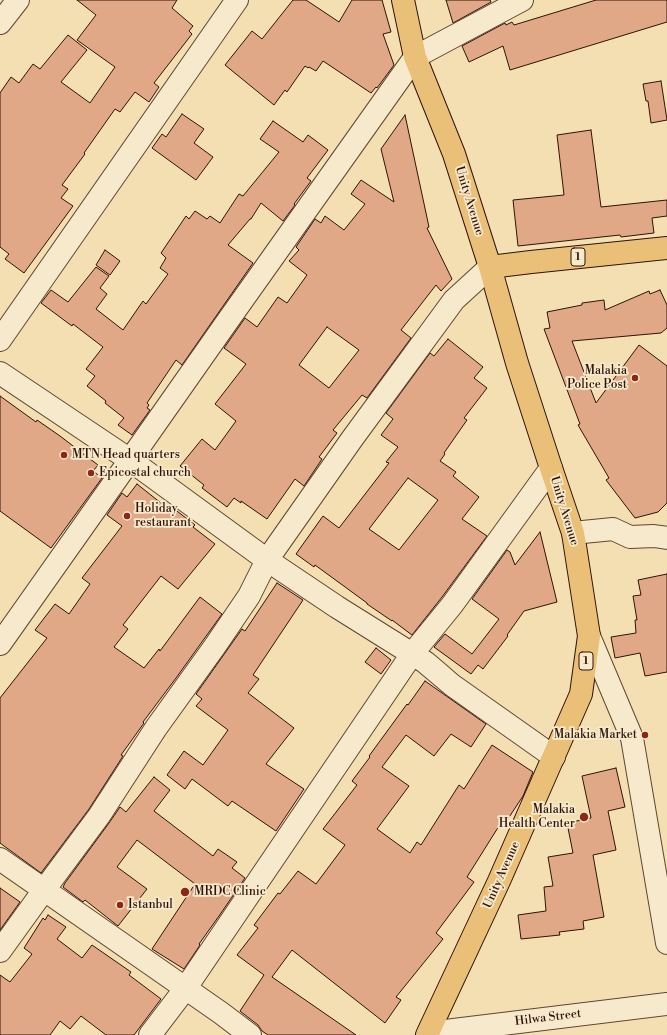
<!DOCTYPE html>
<style>
body{margin:0}
canvas{display:block;background:#f3dfb1}
</style>
<canvas width="667" height="1035"></canvas>
<script>
const ctx = document.querySelector('canvas').getContext('2d');
ctx.lineJoin = 'round';
function fillPath(path, color) { ctx.fillStyle = color; ctx.fill(path, 'evenodd'); }
const poly = rows => new Path2D(rows.map(r => 'M' + r).join(''));
function trace(path, color, width, dash) { ctx.strokeStyle = color; ctx.lineWidth = width; ctx.lineCap = dash ? 'butt' : 'round'; ctx.setLineDash(dash || []); ctx.stroke(path); }
function write(font, color, halo, rows, align = 'center') {
  ctx.font = font + ' "Libre Bodoni",serif'; ctx.lineWidth = 3.5; ctx.setLineDash([]); ctx.textBaseline = 'middle'; ctx.strokeStyle = halo; ctx.fillStyle = color; for (const [text, x, y, turn = 0] of rows) {
    ctx.save(); ctx.translate(x, y); ctx.rotate((+turn || 0) * Math.PI / 180); ctx.textAlign = isNaN(turn) ? turn : align; if (halo) ctx.strokeText(text, 0, 0); ctx.fillText(text, 0, 0); ctx.restore();
  }
}
const building = poly([
 [77,0,177,0,172,8,193,26,189,31,192,34,154,83,159,87,149,102,135,92,120,112,115,109,84,153,85,154,62,185,68,189,61,198,73,206,24,273,5,259,9,254,0,247,0,93,11,77,19,83,33,64,40,69,68,35,87,50,61,82,90,103,115,67,77,40,96,15,77,0],
 [293,0,306,0,339,22,352,0,382,0,391,32,383,34,394,65,377,88,376,87,371,93,323,61,316,71,309,67,308,68,305,66,287,92,285,90,274,105,225,65,252,31,262,39,293,0],
 [446,0,490,0,491,2,453,23,446,0],
 [596,0,667,0,667,22,510,70,503,46,469,62,462,46,505,23,506,25,512,22,514,25,596,0],
 [661,81,667,120,651,123,648,101,646,101,643,84,661,81],
 [182,114,204,129,194,143,213,157,196,180,152,148,162,134,166,137,182,114],
 [405,115,429,227,427,228,452,279,441,291,436,285,401,330,411,338,367,398,362,395,333,430,337,433,319,457,322,459,304,486,295,479,267,519,241,501,241,503,234,498,227,507,202,488,204,485,180,466,202,439,215,450,236,421,215,404,246,364,224,348,245,318,257,327,278,297,287,303,307,275,289,261,299,250,296,247,315,219,321,223,325,216,344,230,365,204,351,194,361,180,394,202,381,149,405,115],
 [327,327,359,350,329,388,299,365,327,327],
 [273,121,303,142,308,135,328,150,307,178,311,181,294,204,295,205,283,221,261,203,251,219,250,219,228,245,253,263,182,365,176,360,147,403,149,405,147,408,150,410,132,435,118,425,124,418,105,403,106,401,87,386,95,376,86,369,103,347,73,324,72,326,41,303,51,290,68,302,96,267,109,276,100,288,107,294,96,309,123,330,143,301,146,304,168,274,160,268,166,258,161,253,186,216,189,219,195,211,207,219,210,216,220,223,239,194,243,196,279,152,260,139,273,121],
 [591,130,601,207,667,200,667,216,652,218,654,233,621,237,620,235,518,246,513,200,564,195,557,135,591,130],
 [105,250,120,261,110,275,96,265,105,250],
 [660,290,667,305,667,328,661,333,572,341,596,403,639,345,667,366,667,503,658,512,635,518,606,480,609,478,578,425,580,424,544,329,550,328,547,312,582,305,582,303,604,300,605,310,649,291,650,294,660,290],
 [448,339,483,367,474,378,487,388,464,418,467,420,444,453,445,454,440,461,456,472,453,476,479,497,462,519,487,536,442,597,412,635,392,620,392,621,367,604,367,603,315,565,314,567,296,554,323,516,339,528,389,463,386,462,398,447,381,435,393,419,386,413,430,353,434,356,448,339],
 [408,478,438,500,399,550,369,529,408,478],
 [0,396,36,422,37,420,60,436,98,465,93,471,102,478,51,548,0,511,0,396],
 [137,484,171,511,173,508,195,525,193,527,215,544,178,589,161,576,123,625,128,629,114,647,144,668,159,649,160,651,200,597,222,614,176,678,143,722,144,723,121,755,123,756,89,809,41,873,0,843,0,698,47,638,35,630,55,604,69,614,90,584,82,578,122,526,107,515,122,493,127,497,137,484],
 [540,532,557,602,524,611,507,635,508,636,483,669,478,665,471,674,434,647,445,634,472,654,499,619,472,599,507,550,510,552,515,565,540,532],
 [667,574,667,672,645,676,640,653,615,658,611,637,636,633,635,620,637,620,633,596,641,595,638,580,667,574],
 [277,583,303,600,253,675,259,679,248,693,294,728,266,764,304,789,276,831,232,801,228,806,192,779,185,789,167,775,184,751,203,765,228,730,196,706,202,699,196,694,242,629,245,631,277,583],
 [376,648,391,660,381,674,365,662,376,648],
 [425,681,486,724,471,747,451,734,434,756,406,735,382,767,409,786,377,829,410,853,417,842,421,845,459,785,464,789,492,745,533,772,523,796,502,828,499,826,467,877,474,882,436,933,443,939,396,997,401,1000,385,1023,292,950,272,977,356,1035,268,1035,262,1031,258,1025,240,1011,264,975,237,955,258,928,254,925,278,893,280,894,298,871,316,884,345,845,323,829,357,785,352,781,370,757,369,756,407,704,408,705,425,681],
 [616,768,625,807,608,811,616,850,593,855,604,917,583,921,584,929,559,932,560,935,521,939,518,915,546,911,544,887,553,886,548,857,573,853,567,823,591,818,582,776,616,768],
 [154,777,170,790,154,811,213,856,218,849,237,862,232,868,245,878,219,916,199,944,200,945,184,969,152,949,195,884,137,840,117,867,147,889,118,926,85,900,83,902,63,887,65,883,109,823,120,807,126,812,154,777],
 [0,888,20,902,0,930,0,888],
 [48,915,66,927,57,939,82,958,92,945,131,972,129,975,161,999,134,1035,106,1035,81,1016,70,1029,60,1021,50,1035,0,1035,0,975,10,982,32,954,24,948,43,918,45,920,48,915]
]);
fillPath(building, '#e1a888');
trace(building, '#2f1308', 1);
const minor = poly([
 [0,23,18,0],
 [0,340,237,0],
 [0,373,130,460,267,560,337,607,425,662,438,673,452,685,554,757],
 [573,533,613,529,630,537,654,536,667,538],
 [589,636,632,738,667,943],
 [0,644,130,460,229,319,415,57,522,0],
 [0,859,221,1013,250,1035],
 [0,951,44,890,99,816,156,728,215,646,249,596,267,560,352,439,454,300,490,267],
 [429,1033,667,1004],
 [150,1035,185,989,412,654,452,605,551,468]
]);
const major = poly([
 [403,0,415,57,454,154,490,267,517,363,551,468,573,533,589,636,581,694,499,881,427,1035],
 [490,267,531,262,667,248]
]);
trace(minor, '#604632', 24);
trace(major, '#2f1308', 24);
trace(minor, '#f7eacc', 22);
trace(major, '#eac078', 22);
for (const [x, y, r, color] of [
 [635,378,4,"#8f2418"],
 [64,455,4,"#8f2418"],
 [91,473,4,"#8f2418"],
 [127,516,4,"#8f2418"],
 [645,735,4,"#8f2418"],
 [584,817,5,"#8f2418"],
 [185,892,5,"#8f2418"],
 [120,905,4,"#8f2418"]
]) { const dot = new Path2D(); dot.arc(x, y, r, 0, 2 * Math.PI); ctx.fillStyle = color; ctx.fill(dot); trace(dot, '#f7eacc', 1.5); }
for (const [x, y, w] of [
 [578,257,14],
 [586,661,14]
]) { const box = new Path2D(); box.roundRect(x - w / 2, y - 9, w, 18, 3); ctx.fillStyle = '#f7eacc'; ctx.fill(box); trace(box, '#2f1308', 1); }
write('bold 11px', '#2f1308', null, [
 ["1",578,257],
 ["1",586,661]
]);
write('12px', '#2f1308', '#f7eacc', [
 ["Unity Avenue",469,201,73],
 ["Unity Avenue",564,511,73],
 ["Unity Avenue",502,875,-66],
 ["Hilwa Street",548,1018,-7]
]);
write('12px', '#2f1308', '#f7eacc', [
 ["Malakia",627,371,"right"],
 ["Police Post",627,385,"right"],
 ["MTN Head quarters",72,455],
 ["Epicostal church",99,473],
 ["Holiday",135,509],
 ["restaurant",135,523],
 ["Malakia Market",637,735,"right"],
 ["Malakia",575,810,"right"],
 ["Health Center",575,824,"right"],
 ["MRDC Clinic",194,892],
 ["Istanbul",128,905]
], 'left');
</script>
